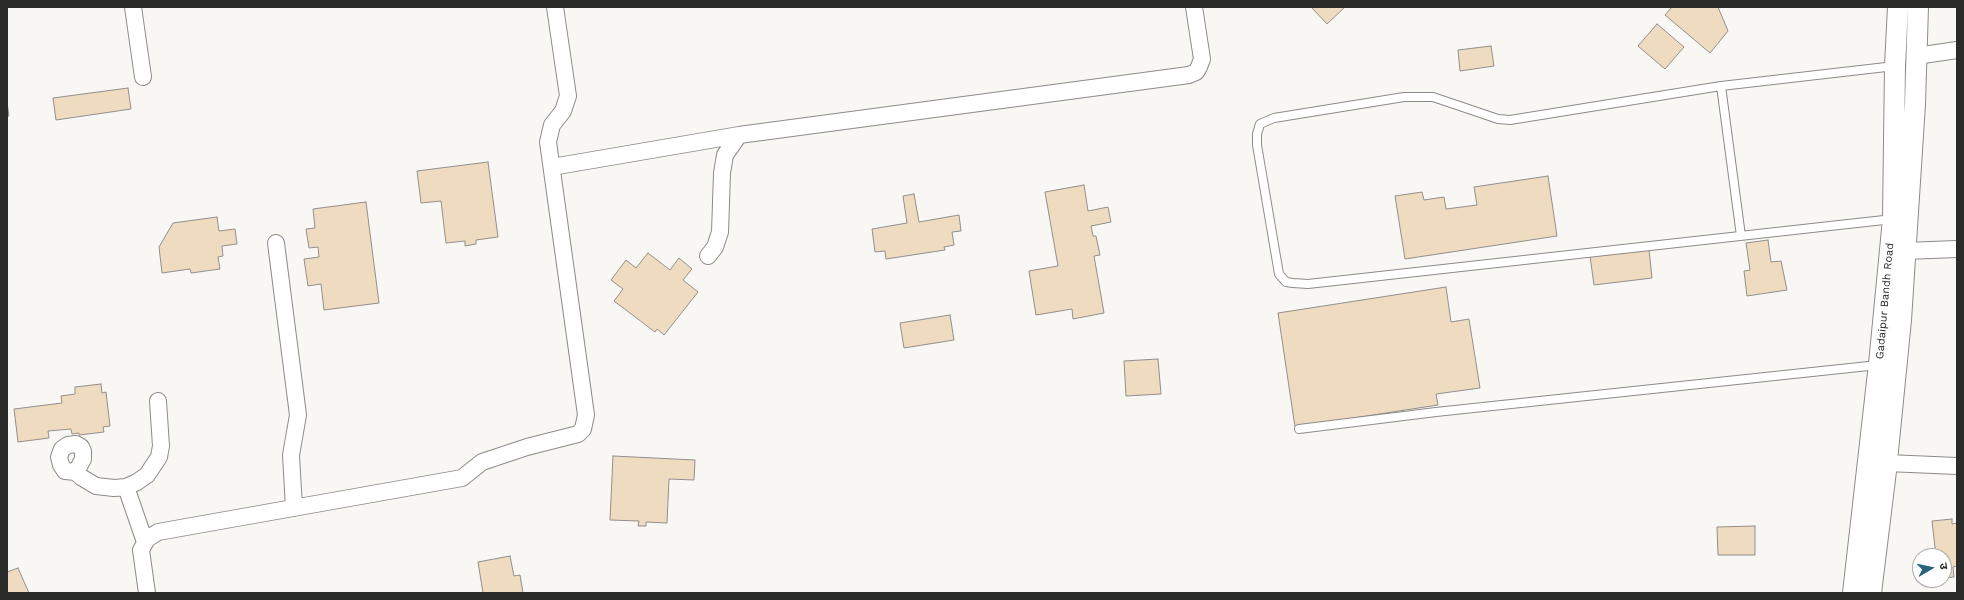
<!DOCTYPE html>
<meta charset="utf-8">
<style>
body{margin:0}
#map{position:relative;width:1964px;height:600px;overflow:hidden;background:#f8f7f4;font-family:"Work Sans","Noto Sans Devanagari",sans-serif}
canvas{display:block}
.frame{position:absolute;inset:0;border:8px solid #2a2a28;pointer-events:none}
.north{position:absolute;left:1912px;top:548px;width:40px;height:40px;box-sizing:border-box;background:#fff;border:1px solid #aaaaa9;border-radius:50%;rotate:81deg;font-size:11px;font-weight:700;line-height:16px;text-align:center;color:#2a2a28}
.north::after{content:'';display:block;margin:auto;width:14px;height:18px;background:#28657c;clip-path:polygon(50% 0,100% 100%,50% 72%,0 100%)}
</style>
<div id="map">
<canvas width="1964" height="600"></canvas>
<div class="frame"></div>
<div class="north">उ</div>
</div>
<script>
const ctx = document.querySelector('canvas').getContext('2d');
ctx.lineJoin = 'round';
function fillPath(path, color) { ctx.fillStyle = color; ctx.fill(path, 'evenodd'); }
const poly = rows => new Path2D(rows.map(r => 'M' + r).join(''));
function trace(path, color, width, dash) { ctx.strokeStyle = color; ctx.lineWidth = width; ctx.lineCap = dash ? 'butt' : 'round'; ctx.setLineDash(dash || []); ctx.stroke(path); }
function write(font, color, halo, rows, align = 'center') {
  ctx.font = font + ' "Work Sans",sans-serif'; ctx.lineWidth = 3.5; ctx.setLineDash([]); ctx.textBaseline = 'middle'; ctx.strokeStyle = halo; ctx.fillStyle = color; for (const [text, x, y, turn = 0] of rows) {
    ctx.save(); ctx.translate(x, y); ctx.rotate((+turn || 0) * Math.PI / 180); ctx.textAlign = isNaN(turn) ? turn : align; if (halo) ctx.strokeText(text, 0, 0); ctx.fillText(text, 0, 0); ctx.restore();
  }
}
const building = poly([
 [1311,7,1345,7,1327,24,1311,7],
 [1672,7,1718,7,1728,31,1710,53,1665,15,1672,7],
 [1657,24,1684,47,1665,69,1638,46,1657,24],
 [1491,46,1494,66,1460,71,1458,50,1491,46],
 [128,88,131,109,56,120,53,98,128,88],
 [7,102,9,116,7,117,7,102],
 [488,162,498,237,476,240,476,244,465,246,465,241,446,243,441,201,421,203,417,171,488,162],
 [1548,176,1557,236,1405,259,1395,196,1422,192,1424,200,1444,197,1446,209,1477,205,1474,187,1548,176],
 [1084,185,1088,211,1108,207,1111,222,1091,226,1093,236,1096,236,1100,255,1094,256,1104,313,1073,319,1072,309,1036,315,1029,271,1058,266,1045,192,1084,185],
 [914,194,919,222,959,215,961,231,952,232,954,245,944,247,945,250,886,259,885,251,875,252,872,229,907,223,903,196,914,194],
 [366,202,379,303,324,310,321,284,308,286,304,259,319,257,318,247,309,248,306,229,315,228,313,209,366,202],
 [217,217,219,231,235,229,237,244,222,246,223,256,218,257,220,269,191,273,190,269,162,273,159,247,173,223,217,217],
 [1768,240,1771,262,1781,261,1787,290,1747,296,1744,271,1750,270,1746,243,1768,240],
 [1649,249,1652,278,1594,285,1590,256,1649,249],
 [648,253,670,270,679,258,692,269,683,280,698,292,664,335,657,329,655,332,614,301,623,289,611,280,626,260,636,268,648,253],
 [1446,287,1451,322,1469,319,1480,388,1436,394,1438,405,1295,427,1278,313,1446,287],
 [950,315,954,340,904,348,900,323,950,315],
 [1158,359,1161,394,1126,396,1124,361,1158,359],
 [101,384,102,393,106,392,110,426,103,427,104,432,79,435,79,433,72,434,71,429,48,431,49,438,18,442,14,409,62,403,61,396,75,394,75,387,101,384],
 [613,456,695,460,694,480,669,479,667,523,646,522,646,526,638,526,639,521,610,520,613,456],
 [1952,519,1952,524,1957,523,1957,566,1953,567,1954,577,1944,578,1944,556,1936,556,1932,521,1952,519],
 [1755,526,1755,555,1718,555,1717,527,1755,526],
 [510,556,514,576,520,575,523,593,483,593,478,562,510,556],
 [18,568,29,593,7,593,7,572,18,568]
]);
fillPath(building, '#efdbbf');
trace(building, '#918f8d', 1);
const service = poly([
 [1721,86,1741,236],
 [1893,219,1308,284,1293,283,1286,282,1279,274,1257,145,1257,134,1260,124,1274,118,1404,97,1433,97,1498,119,1510,120,1721,86,1895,66],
 [1299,429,1436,412,1878,365]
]);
const minor = poly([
 [133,7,143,77],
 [1916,56,1957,50],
 [552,167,739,135,1189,75,1196,72,1199,67,1202,59,1194,7],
 [276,243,298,415,291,455,294,508],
 [1905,251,1957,249],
 [708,256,715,247,720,232,722,173,725,155,739,135],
 [1887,463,1957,466],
 [76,472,83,459,83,451,81,447,76,444,68,445,62,449,59,457,61,465,65,471,76,472,81,477,96,486,114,488,126,487,137,482,147,475,159,457,161,446,158,401],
 [126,487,145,542],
 [147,593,141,550,147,539,158,532,462,478,482,462,527,447,578,434,583,429,586,415,548,142,552,125,563,111,568,96,555,7]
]);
const tertiary = poly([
 [1853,593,1879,364,1893,219,1895,66,1898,7],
 [1871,593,1886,471,1901,320,1915,104,1918,7]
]);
trace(service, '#8d8b89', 10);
trace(minor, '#8d8b89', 18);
trace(tertiary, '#8d8b89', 22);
trace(service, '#fff', 8);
trace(minor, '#fff', 16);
trace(tertiary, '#fff', 20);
write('11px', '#2a2a28', '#fff', [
 ["Gadaipur Bandh Road",1885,301,-85]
]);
</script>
